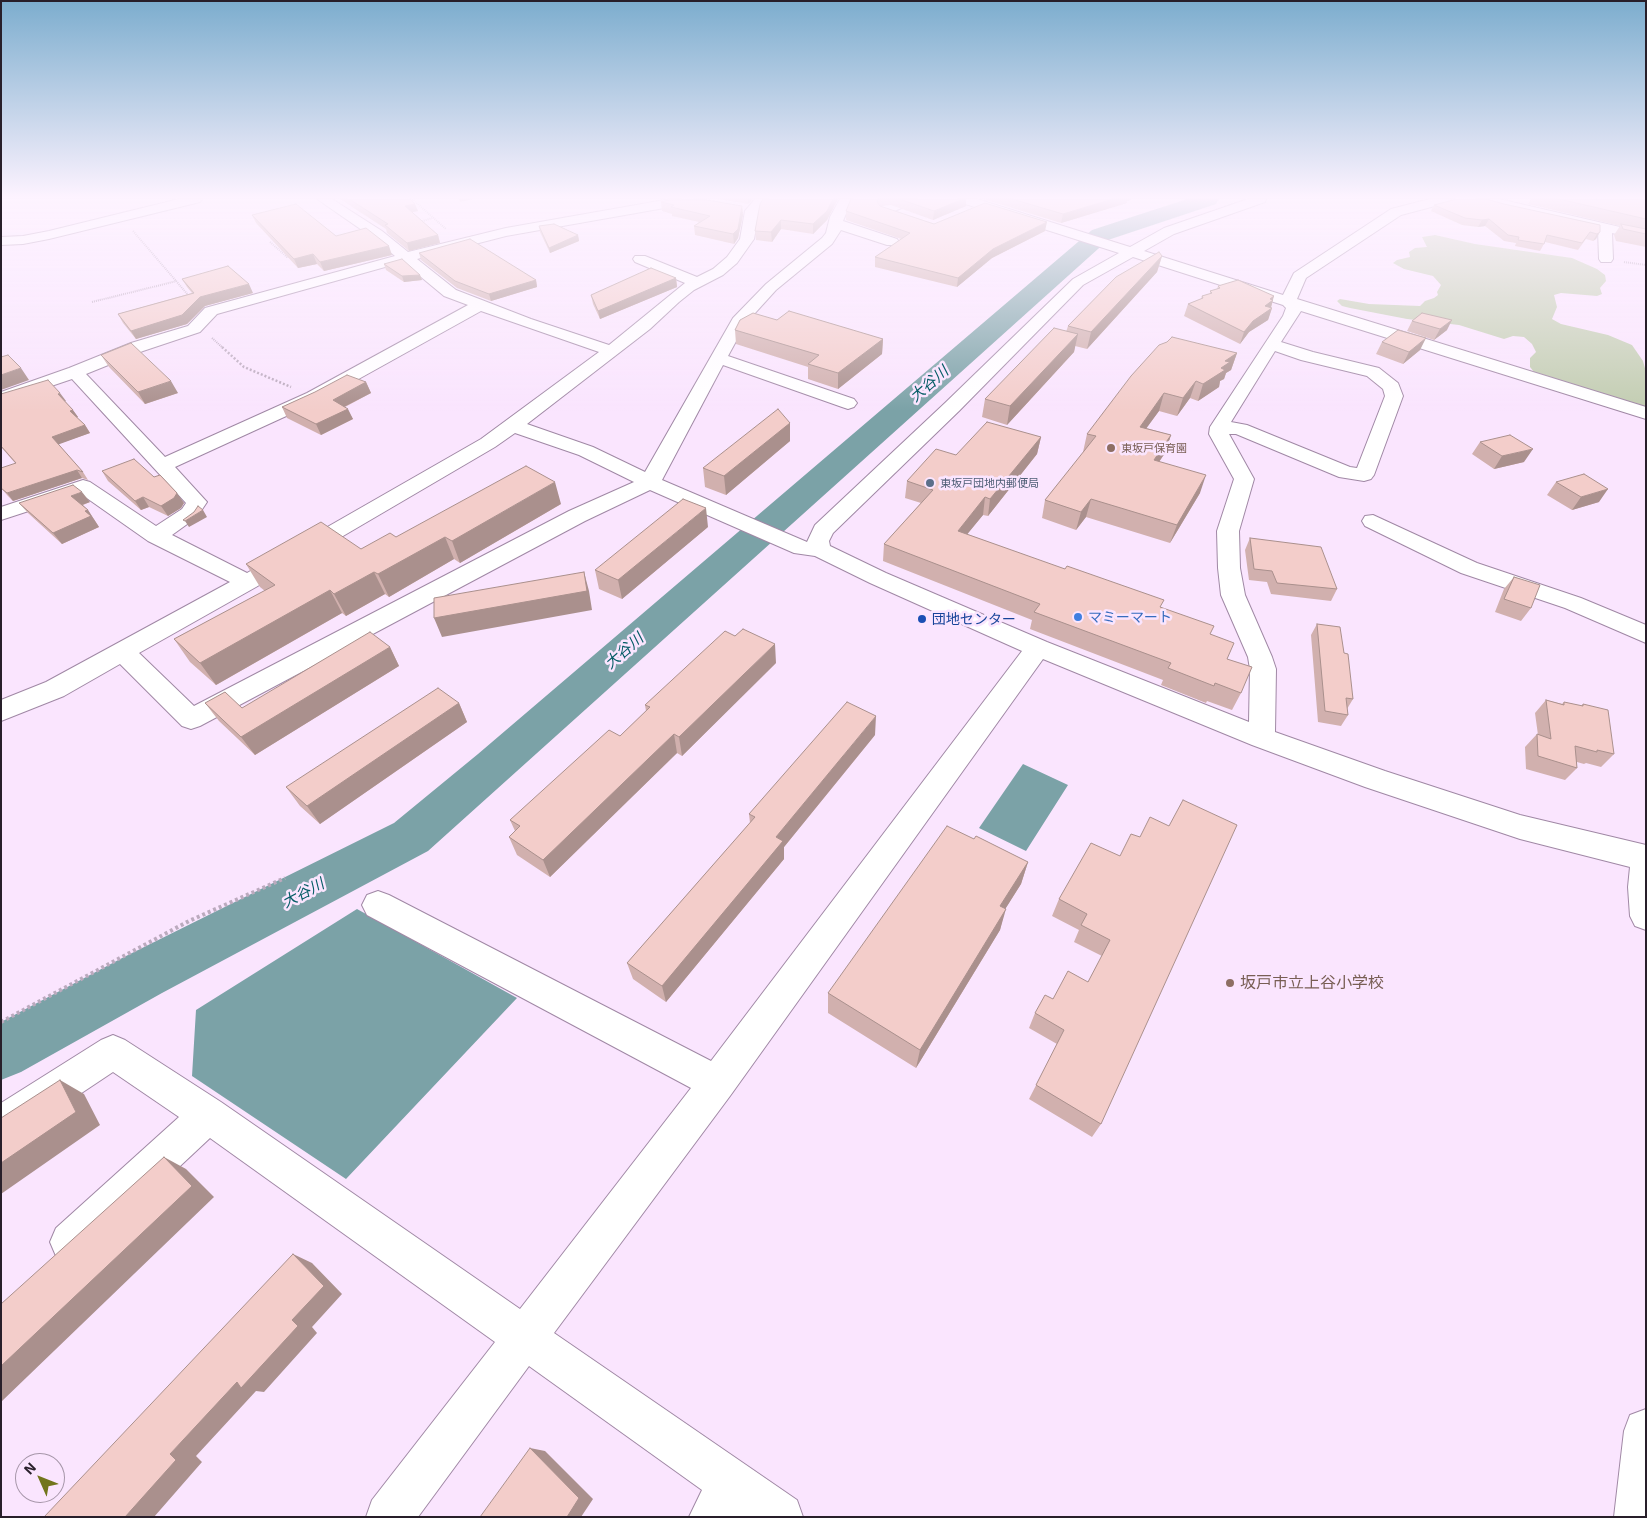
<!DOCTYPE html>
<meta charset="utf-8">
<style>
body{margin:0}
#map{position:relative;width:1647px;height:1518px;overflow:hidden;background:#fae5fe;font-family:"Exo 2",sans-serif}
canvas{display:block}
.frame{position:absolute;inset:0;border:2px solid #281f2a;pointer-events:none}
.north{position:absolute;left:15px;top:1453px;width:50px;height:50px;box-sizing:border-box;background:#fae5fe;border:1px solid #a696a9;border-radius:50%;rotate:314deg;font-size:14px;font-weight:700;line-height:20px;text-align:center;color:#281f2a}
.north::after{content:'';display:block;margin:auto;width:18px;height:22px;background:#72751c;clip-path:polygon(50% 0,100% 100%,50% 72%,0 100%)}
</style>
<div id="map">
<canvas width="1647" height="1518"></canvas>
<div class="frame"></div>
<div class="north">N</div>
</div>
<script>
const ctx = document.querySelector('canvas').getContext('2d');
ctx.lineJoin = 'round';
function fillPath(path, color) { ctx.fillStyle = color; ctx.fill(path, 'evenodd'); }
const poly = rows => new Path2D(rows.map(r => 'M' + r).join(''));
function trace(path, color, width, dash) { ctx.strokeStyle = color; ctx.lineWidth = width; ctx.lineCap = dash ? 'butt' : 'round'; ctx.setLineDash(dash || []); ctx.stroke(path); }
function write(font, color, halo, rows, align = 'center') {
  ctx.font = font + ' "Exo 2","Noto Sans JP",sans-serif'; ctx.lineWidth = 5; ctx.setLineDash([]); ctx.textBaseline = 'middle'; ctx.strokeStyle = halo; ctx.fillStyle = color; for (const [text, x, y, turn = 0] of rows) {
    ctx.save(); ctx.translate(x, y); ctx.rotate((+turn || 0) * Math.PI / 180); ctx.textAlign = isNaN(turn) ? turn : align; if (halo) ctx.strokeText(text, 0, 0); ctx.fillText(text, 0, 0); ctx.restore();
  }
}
fillPath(poly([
 [1435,235,1475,244,1572,258,1597,269,1605,275,1606,281,1600,288,1602,294,1597,296,1561,293,1554,295,1557,307,1552,319,1561,324,1608,335,1632,345,1643,361,1646,372,1646,409,1550,379,1534,372,1530,367,1530,358,1536,352,1532,344,1524,337,1513,336,1504,339,1459,325,1407,319,1350,308,1342,306,1337,301,1340,299,1369,304,1420,306,1425,301,1434,298,1438,295,1437,292,1441,285,1433,276,1404,269,1393,263,1397,260,1410,257,1409,252,1415,248,1427,247,1422,237]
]), '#c2cdb1');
fillPath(poly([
 [1023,764,1068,785,1026,851,979,828],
 [357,909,517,998,346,1179,192,1076,196,1010]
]), '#7ba2a7');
fillPath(poly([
 [1187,199,1219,199,1216,204,1108,240,428,851,162,993,21,1072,1,1080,1,1022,124,957,394,823,478,754,1092,230,1187,199]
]), '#7ba2a7');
const minor = poly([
 [179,199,202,199,200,202,49,239,23,244,1,245,1,237,23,236,49,231,179,199],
 [317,199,332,199,382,231,408,252,506,228,670,199,704,200,706,203,704,206,699,207,670,207,506,236,417,259,456,290,531,319,609,345,685,283,635,262,633,259,635,256,645,256,697,277,713,269,727,257,740,239,745,211,755,199,768,199,759,212,754,239,737,263,723,275,694,290,679,302,650,329,527,424,593,447,645,472,733,318,766,284,822,238,826,233,830,217,840,199,852,199,843,221,897,239,899,242,897,245,887,245,841,230,832,244,776,290,746,323,728,356,854,399,857,403,854,407,848,409,842,407,723,365,662,480,807,542,815,525,945,403,1073,279,1119,253,959,202,958,199,977,199,1130,247,1164,228,1248,199,1266,199,1265,202,1174,234,1144,251,1283,295,1294,273,1391,209,1430,199,1451,199,1450,202,1401,215,1306,278,1297,299,1646,407,1646,419,1301,311,1281,342,1313,352,1379,368,1398,383,1403,396,1374,475,1371,479,1364,481,1339,477,1236,434,1229,434,1254,479,1239,531,1240,568,1245,595,1272,657,1276,669,1275,732,1385,771,1520,815,1646,845,1646,930,1635,926,1630,916,1628,887,1630,867,1520,839,1365,787,1252,745,1043,659,730,1096,554,1333,797,1500,803,1517,689,1517,702,1490,529,1366,418,1517,366,1517,372,1500,495,1342,210,1138,84,1256,70,1262,56,1256,50,1242,56,1228,179,1117,113,1072,14,1138,1,1143,1,1103,101,1040,113,1035,125,1040,221,1102,520,1309,691,1088,367,915,362,905,367,895,378,891,389,895,711,1061,1022,651,870,583,815,556,794,553,650,490,585,521,200,726,191,729,182,726,120,664,64,696,1,721,1,700,46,682,230,582,148,541,81,494,1,520,1,507,83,480,90,482,156,526,182,509,186,503,72,379,1,403,1,392,69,368,131,343,188,326,205,308,395,256,372,237,317,199],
 [1133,257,1283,305,1286,308,1283,316,1210,427,1209,434,1234,479,1217,531,1218,568,1221,595,1248,657,1250,669,1249,722,1047,642,886,573,830,546,829,541,833,533,959,411,1083,285,1133,257],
 [403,262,444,296,468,305,307,393,165,457,86,374,143,351,200,332,217,314,403,262],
 [481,311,599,352,481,439,247,573,172,535,197,517,207,502,175,467,319,401,481,311],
 [1275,351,1301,360,1367,376,1383,389,1385,396,1357,468,1350,467,1247,425,1231,422,1275,351],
 [515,433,579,455,634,482,569,511,194,706,139,653,256,587,495,447,515,433],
 [899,199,917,199,915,202,890,213,880,213,878,210,880,207,899,199],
 [1476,199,1499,199,1646,233,1646,241,1612,233,1613,259,1611,262,1601,262,1599,259,1598,230,1478,202,1476,199],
 [1373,515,1477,563,1581,598,1646,625,1646,643,1565,608,1461,573,1365,526,1362,521,1365,516,1373,515],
 [1646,1409,1646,1517,1614,1517,1624,1431,1630,1415,1646,1409]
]);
trace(minor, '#a088a5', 2);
trace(poly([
 [412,199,446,229],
 [420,222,432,218],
 [133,231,189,296],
 [270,242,287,257,291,256],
 [1624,262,1646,265],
 [92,302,177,281],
 [212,338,223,348]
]), '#bbaabe', 2, [1, 1]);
trace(poly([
 [222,347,244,367,291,387]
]), '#bbaabe', 2.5, [2, 2]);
trace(poly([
 [1,1022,189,921,285,878]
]), '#bbaabe', 4, [3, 3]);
fillPath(minor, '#fff');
fillPath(poly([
 [340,199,410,199,418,211,412,212,438,235,440,243,409,251,387,233,386,229],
 [718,199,753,199,748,204],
 [763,199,838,199,827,220,813,234,781,229,772,242,756,240,755,231],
 [851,199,966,199,966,206,933,220,891,205,880,206,934,224,1045,231,992,258,957,287,875,267,875,257,901,239,846,220,846,211],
 [983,199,1132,199,1127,201,1127,203,1061,223],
 [1453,199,1486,199,1504,204,1600,225,1596,239,1593,241,1586,239,1578,250,1545,242,1540,251,1515,246,1516,243,1504,241,1485,226,1478,227,1462,225,1431,211,1434,205,1454,200],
 [1531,199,1594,199,1598,200,1646,199,1646,247,1616,241,1614,235,1620,226,1528,204],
 [661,202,742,206,743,215,738,238,734,244,695,235,694,226,699,222,672,216,672,214,662,211],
 [252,215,336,236,392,255,324,271,317,264,298,268,256,223],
 [539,226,578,235,579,241,550,253,540,232],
 [419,253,536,280,537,287,491,301,457,288,421,260],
 [1162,256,1157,272,1087,349,1075,346,1074,352,1007,425,982,417,985,399,1066,332,1068,326],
 [384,264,420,275,422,280,404,282,386,270],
 [676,278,677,287,600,319,593,304,591,295],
 [182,279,253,293,205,306,187,324,136,339,123,323,118,314,192,293,187,287],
 [1218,286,1274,296,1271,308,1272,308,1268,320,1249,332,1240,344,1184,316,1188,304,1201,299,1202,296,1210,294,1210,291,1217,289],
 [777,320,883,339,882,354,838,389,808,379,808,367,736,344,735,330],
 [1412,321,1447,330,1434,340,1407,331],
 [1167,342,1237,353,1231,370,1226,373,1224,379,1220,381,1219,387,1198,401,1190,398,1177,416,1159,411,1146,428,1171,435,1165,453,1159,462,1200,493,1170,543,1086,517,1076,530,1042,518,1045,500,1084,452,1083,452,1087,434],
 [1382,342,1420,350,1403,364,1376,354],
 [101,355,178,393,145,404,109,367],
 [366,382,371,393,345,407,353,419,321,435,287,418,282,407],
 [1,394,66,401,65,401,78,417,77,418,85,425,90,433,58,444,83,472,88,480,82,478,13,501,8,496,1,488,15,463,1,447],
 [790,423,790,441,726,495,705,487,703,468],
 [1041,437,1037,454,988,516,983,515,967,534,1161,607,1210,634,1227,659,1241,693,1232,710,1207,701,1206,703,1161,685,1163,680,1030,629,1032,620,883,561,884,544,921,503,905,498,907,481,956,455],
 [1480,442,1524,462,1494,469,1472,454],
 [102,471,154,477,184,503,181,508,168,516,149,507,141,510,108,481],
 [1556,482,1599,502,1572,510,1547,495],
 [90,502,83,505,88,510,99,527,62,544,28,513,19,503],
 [561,504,460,563,454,559,389,597,385,594,346,616,342,613,216,685,190,662,174,639,265,591,260,587,246,564,361,549,396,537],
 [708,527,622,599,599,589,595,570],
 [1250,538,1337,589,1331,601,1271,594,1267,582,1249,580,1245,550],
 [1514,577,1531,608,1521,621,1495,612,1504,589],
 [1317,624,1344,653,1353,699,1347,709,1348,715,1341,726,1318,722,1311,635],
 [390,647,399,666,255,755,219,721,205,703,242,708],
 [776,663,682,756,677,753,550,877,517,855,509,837,515,831,510,820,620,736,646,711,645,705],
 [1546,700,1562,704,1564,702,1581,706,1583,704,1614,754,1601,767,1586,763,1584,764,1577,762,1577,768,1565,780,1526,769,1525,747,1537,734,1538,735,1535,713],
 [459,703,467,722,320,824,300,806,286,787],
 [875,735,784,847,784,859,666,1002,633,979,627,963,750,823,749,814],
 [974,839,1028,862,1021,884,1005,909,1000,930,916,1068,828,1013,828,993],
 [1120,856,1101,1124,1092,1137,1029,1099,1057,1044,1029,1028,1035,1013,1053,999,1088,982,1102,956,1074,942,1079,930,1052,916,1059,899]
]), '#d1b0ae');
fillPath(poly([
 [459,199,472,199,460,202],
 [748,199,753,199,748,204],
 [833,199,838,199,827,220,813,234,813,224],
 [963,199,966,199,966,206,933,220,934,211],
 [1113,199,1132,199,1127,201,1127,203,1061,223,1063,214],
 [415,204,418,211,407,213,405,206],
 [742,206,743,215,738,238,734,244,733,234],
 [1489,219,1485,226,1478,227,1482,220],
 [781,220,781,229,772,242,771,232],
 [1047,222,1045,231,992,258,957,287,958,278,993,249],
 [1600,232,1596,239,1593,241,1597,234],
 [438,235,440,243,409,251,407,243],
 [578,235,579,241,550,253,549,248],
 [389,246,392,255,324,271,320,262],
 [313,254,317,264,298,268,294,259],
 [1162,256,1157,272,1087,349,1091,332],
 [420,275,422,280,404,282,402,276],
 [676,278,677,287,600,319,598,311],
 [536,280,537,287,491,301,489,294],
 [249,284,253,293,205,306,187,324,136,339,131,331,200,297],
 [1274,296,1272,301,1273,300,1270,310,1272,308,1268,320,1249,332,1240,344,1244,332,1270,299],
 [1452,320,1447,330,1434,340,1440,329],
 [1078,334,1074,352,1007,425,1010,406],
 [1426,338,1420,350,1403,364,1409,352],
 [883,339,882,354,838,389,838,373],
 [1237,353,1231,370,1226,373,1224,379,1220,381,1219,387,1198,401,1203,384,1221,368,1225,361],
 [21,368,29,380,1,390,1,375],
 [171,381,178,393,145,404,138,392],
 [1196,381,1190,398,1177,416,1183,398],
 [366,382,371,393,338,410,333,400],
 [60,393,66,401,63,402,58,394],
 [1164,393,1159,411,1135,444,1140,427],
 [348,409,353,419,321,435,316,424],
 [73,410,78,417,75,418,70,411],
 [790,423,790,441,726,495,724,476],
 [85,425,90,433,57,445,52,437],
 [1171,435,1165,453,1148,478,1154,460],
 [1041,437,1037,454,988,516,990,499],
 [1533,449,1524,462,1494,469,1502,456],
 [77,470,82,478,13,501,7,493],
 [1206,475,1200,493,1170,543,1177,525],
 [555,482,561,504,460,563,452,541],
 [1608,489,1599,502,1572,510,1581,497],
 [82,492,90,502,79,506,71,496],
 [177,493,184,503,181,508,168,516,161,506],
 [143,497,149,507,141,510,135,501],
 [985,497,983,515,956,548,958,531],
 [1091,499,1086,517,1076,530,1081,512],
 [706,508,708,527,622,599,618,580],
 [88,510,99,527,62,544,53,533],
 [203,510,207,517,189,527,185,521],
 [445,537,454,559,389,597,378,574],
 [374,572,385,594,346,616,334,594],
 [584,572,589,591,592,610,442,637,434,618],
 [330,590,342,613,216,685,200,663],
 [775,644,776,663,682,756,679,737],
 [390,647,399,666,255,755,241,737],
 [459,703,467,722,320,824,307,806],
 [876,716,875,735,784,847,784,859,666,1002,662,986,776,837],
 [674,734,677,753,550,877,543,860],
 [1028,862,1021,884,994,927,1000,906],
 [1006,909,1000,930,916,1068,920,1050],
 [60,1080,84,1094,100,1125,1,1194,1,1163],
 [164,1157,186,1169,214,1197,1,1402,1,1366],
 [293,1254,312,1263,342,1294,312,1327,317,1333,264,1392,256,1391,196,1456,202,1462,154,1517,125,1517,170,1454,292,1320],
 [530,1448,545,1451,593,1499,581,1517,567,1517]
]), '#aa908d');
const building = poly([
 [349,199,410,199,415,204,405,206,438,235,407,243,385,225,388,224,349,199],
 [763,199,833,199,827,211,813,224,781,220,771,232,755,231,760,204,763,199],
 [851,199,878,199,877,202,880,206,934,224,985,203,1047,222,993,249,958,278,875,257,910,233,846,211,851,199],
 [899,199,963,199,934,211,899,199],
 [1012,199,1113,199,1063,214,1012,199],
 [1457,199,1486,199,1504,204,1600,225,1600,232,1597,234,1590,232,1582,243,1547,235,1544,244,1518,240,1519,237,1508,235,1489,219,1482,220,1465,218,1434,205,1457,199],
 [1559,199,1594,199,1598,200,1598,199,1646,199,1646,219,1559,199],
 [669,200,707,200,742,206,738,229,733,234,694,226,710,216,671,207,674,205,661,202,669,200],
 [296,204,336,236,366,228,389,246,320,262,313,254,294,259,252,215,296,204],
 [554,224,578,235,549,248,539,226,554,224],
 [1621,224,1646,229,1646,234,1623,229,1621,224],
 [470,239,536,280,489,294,455,281,419,253,470,239],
 [1159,252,1162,256,1091,332,1068,326,1116,277,1159,252],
 [402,259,420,275,402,276,384,264,402,259],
 [228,266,249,284,200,297,182,315,131,331,118,314,194,293,182,279,228,266],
 [651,268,676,278,598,311,591,295,651,268],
 [1238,280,1274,296,1270,299,1273,300,1265,306,1272,308,1253,321,1244,332,1188,304,1203,298,1202,296,1212,293,1210,291,1220,288,1218,286,1238,280],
 [789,311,883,339,838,373,808,364,819,355,735,330,740,320,753,313,777,320,789,311],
 [1422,313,1452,320,1440,329,1412,321,1422,313],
 [1054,328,1078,334,1010,406,985,399,1054,328],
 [1398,330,1426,338,1409,352,1382,342,1398,330],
 [1172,337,1237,353,1225,361,1230,362,1221,368,1225,370,1203,384,1196,381,1183,398,1164,393,1140,427,1171,435,1154,460,1206,475,1177,525,1091,499,1081,512,1045,500,1096,436,1087,434,1131,376,1159,345,1167,342,1172,337],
 [131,343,171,381,138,392,101,355,131,343],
 [8,355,21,368,1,375,1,357,8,355],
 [347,375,366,382,333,400,348,409,316,424,282,407,315,392,347,375],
 [48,380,60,393,58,394,73,410,70,411,85,425,52,437,83,472,77,470,7,493,1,488,1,468,16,463,1,446,1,394,48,380],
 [778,409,790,423,724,476,703,468,778,409],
 [987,422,1041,437,990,499,985,497,958,531,1065,569,1067,566,1164,600,1160,607,1214,626,1210,634,1234,643,1227,659,1252,667,1241,693,1215,683,1214,686,1168,668,1171,663,1034,612,1040,604,884,544,933,490,907,481,936,449,956,455,987,422],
 [1510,435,1533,449,1502,456,1480,442,1510,435],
 [134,459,154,477,160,475,177,493,174,498,161,506,143,497,135,501,102,471,134,459],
 [526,466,555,482,452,541,445,537,378,574,374,572,334,594,330,590,200,663,174,639,275,585,246,564,321,522,361,549,390,533,396,537,526,466],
 [1584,474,1608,489,1581,497,1556,482,1584,474],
 [73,485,82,492,71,496,88,510,85,511,91,516,53,533,19,503,73,485],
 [683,499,706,508,618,580,595,570,683,499],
 [198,506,203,510,185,521,183,520,194,512,198,506],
 [1250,538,1321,547,1337,589,1277,583,1272,571,1254,569,1250,538],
 [584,572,587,591,434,618,434,598,584,572],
 [1514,577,1540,585,1531,608,1504,599,1514,577],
 [1317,624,1340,627,1344,653,1348,654,1353,699,1346,698,1348,715,1325,711,1317,624],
 [743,629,775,644,679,737,674,734,543,860,509,837,520,826,510,820,609,730,620,736,650,707,645,705,725,631,735,636,743,629],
 [370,632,390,647,241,737,205,703,225,692,242,708,370,632],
 [438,688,459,703,307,806,286,787,438,688],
 [1546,700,1564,705,1564,702,1583,706,1583,704,1608,710,1614,754,1597,750,1597,752,1575,746,1577,768,1538,756,1537,734,1551,739,1546,700],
 [847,702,876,716,776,837,783,841,662,986,627,963,755,817,749,814,847,702],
 [1183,800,1237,825,1101,1124,1036,1085,1064,1030,1035,1013,1045,995,1053,999,1068,971,1088,982,1110,940,1081,925,1087,914,1059,899,1091,843,1120,856,1131,834,1140,837,1150,817,1169,826,1183,800],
 [947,826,974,839,976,836,1028,862,1000,906,1006,909,920,1050,828,993,947,826],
 [60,1080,76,1112,1,1163,1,1118,60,1080],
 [164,1157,192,1186,1,1366,1,1304,164,1157],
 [293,1254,324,1286,292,1320,298,1326,241,1388,237,1382,170,1454,176,1460,125,1517,44,1517,293,1254],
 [530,1448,579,1498,567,1517,480,1517,530,1448]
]);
fillPath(building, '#f3cdca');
trace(building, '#aa908d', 1);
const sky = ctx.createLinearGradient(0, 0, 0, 411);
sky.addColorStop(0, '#7cadce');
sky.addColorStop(0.48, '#fdf3ff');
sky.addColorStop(1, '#fdf3ff00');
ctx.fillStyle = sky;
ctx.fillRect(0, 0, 1647, 411);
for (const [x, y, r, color] of [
 [1111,448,5,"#8d6e63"],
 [930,483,5,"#5c6f8a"],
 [1078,617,5,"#3f7fe0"],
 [922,619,5,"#1a4fb4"],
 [1230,983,5,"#8d6e63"]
]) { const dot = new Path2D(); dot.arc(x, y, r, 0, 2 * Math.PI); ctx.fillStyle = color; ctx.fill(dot); trace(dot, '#fae5fe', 2); }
write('11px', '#785e54', '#fae5fe', [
 ["東坂戸保育園",1121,448]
], 'left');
write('11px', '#4e5e75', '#fae5fe', [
 ["東坂戸団地内郵便局",940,483]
], 'left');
write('14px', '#366cbe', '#fae5fe', [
 ["マミーマート",1088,617]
], 'left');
write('14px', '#164399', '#fae5fe', [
 ["団地センター",932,619]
], 'left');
write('italic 15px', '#045c65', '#fae5fe', [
 ["大谷川",929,384,-41],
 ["大谷川",624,651,-41],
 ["大谷川",303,893,-28]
]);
write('16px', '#785e54', '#fae5fe', [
 ["坂戸市立上谷小学校",1240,983]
], 'left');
</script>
